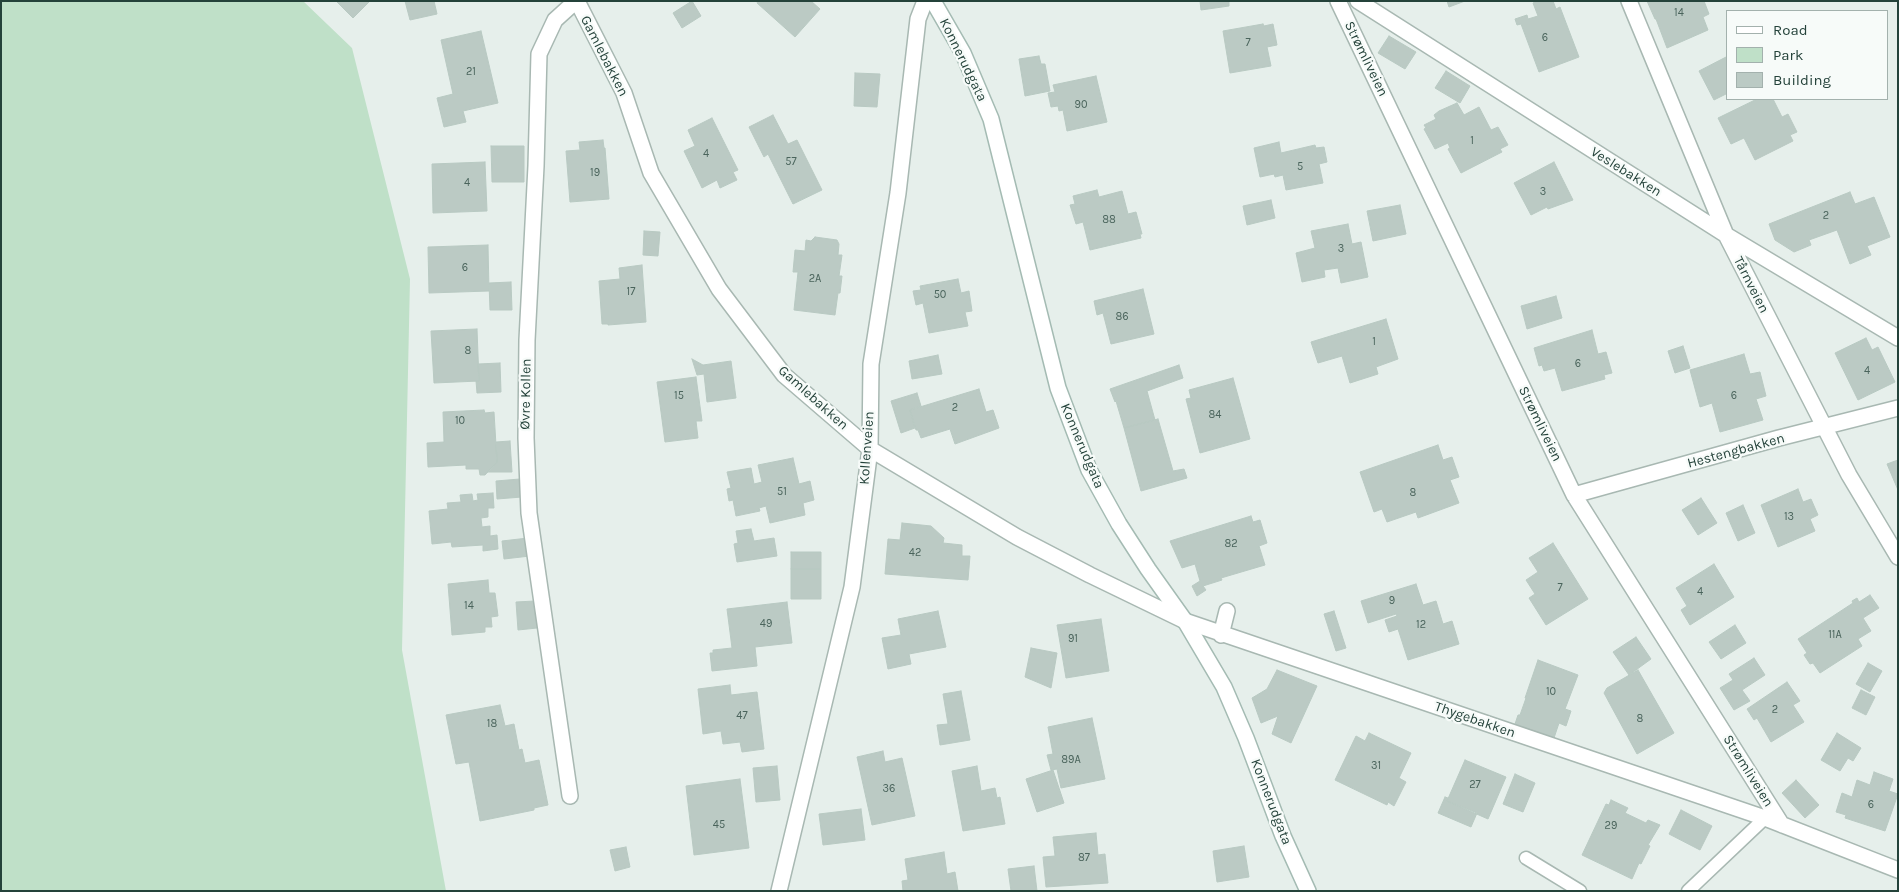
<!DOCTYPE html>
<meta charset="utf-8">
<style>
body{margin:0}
#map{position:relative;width:1899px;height:892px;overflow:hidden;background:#e6efeb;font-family:Karla,sans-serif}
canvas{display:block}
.frame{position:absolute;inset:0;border:2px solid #24423a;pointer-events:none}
.legend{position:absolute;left:1726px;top:10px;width:162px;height:90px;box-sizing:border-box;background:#f7fbf9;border:1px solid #a3b1ad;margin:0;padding:6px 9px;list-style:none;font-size:15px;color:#24423a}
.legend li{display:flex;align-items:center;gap:10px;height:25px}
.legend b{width:25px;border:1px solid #a3b1ad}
</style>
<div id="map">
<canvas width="1899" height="892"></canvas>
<div class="frame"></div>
<ul class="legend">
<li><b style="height:6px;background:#fff"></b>Road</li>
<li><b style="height:14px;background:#bfe0c8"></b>Park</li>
<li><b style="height:14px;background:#bbcac4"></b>Building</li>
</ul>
</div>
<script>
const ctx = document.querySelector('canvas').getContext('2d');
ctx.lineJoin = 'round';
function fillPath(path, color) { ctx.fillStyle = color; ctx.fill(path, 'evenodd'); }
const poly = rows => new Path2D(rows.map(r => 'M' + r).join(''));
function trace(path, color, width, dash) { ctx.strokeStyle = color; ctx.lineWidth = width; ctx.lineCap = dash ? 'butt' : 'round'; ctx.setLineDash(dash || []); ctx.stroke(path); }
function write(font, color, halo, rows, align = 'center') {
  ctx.font = font + ' Karla,sans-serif'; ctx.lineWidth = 4.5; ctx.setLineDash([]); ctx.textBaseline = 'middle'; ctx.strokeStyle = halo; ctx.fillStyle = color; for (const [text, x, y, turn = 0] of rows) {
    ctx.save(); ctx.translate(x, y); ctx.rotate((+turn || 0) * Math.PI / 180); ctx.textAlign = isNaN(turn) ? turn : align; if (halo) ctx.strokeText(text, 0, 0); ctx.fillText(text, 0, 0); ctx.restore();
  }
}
fillPath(poly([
 [1,1,303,1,352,48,410,279,402,650,446,891,1,891]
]), '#bfe0c8');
const building = poly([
 [336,1,370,1,353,18,336,1],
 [405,1,434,1,437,14,410,20,405,1],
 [692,1,701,16,682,28,673,13,692,1],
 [758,1,811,1,820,9,795,37,757,3,758,1],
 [1200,1,1229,1,1229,6,1201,10,1200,1],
 [1447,1,1465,1,1449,7,1447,1],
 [1537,1,1553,1,1556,9,1560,7,1579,57,1539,72,1521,24,1517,25,1515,19,1527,15,1528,19,1538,16,1533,3,1537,1],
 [1647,1,1704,1,1709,14,1703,17,1708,30,1667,48,1656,19,1655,19,1647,1],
 [1263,24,1264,26,1273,24,1277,45,1267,47,1271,66,1230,73,1223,31,1263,24],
 [481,31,498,103,463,111,466,122,444,127,437,98,453,94,441,40,481,31],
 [1389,36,1416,52,1405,69,1378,53,1389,36],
 [1039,56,1041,64,1045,64,1050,91,1025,96,1019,59,1039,56],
 [1728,56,1728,93,1714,100,1699,71,1728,56],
 [1446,71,1470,86,1460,103,1435,88,1446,71],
 [855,73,880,74,877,107,854,106,855,73],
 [1096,76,1107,122,1067,131,1063,110,1059,111,1058,106,1051,107,1048,93,1055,92,1053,85,1096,76],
 [1757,99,1773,99,1782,117,1788,114,1797,132,1790,135,1793,141,1755,160,1744,138,1731,144,1718,118,1757,99],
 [1457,103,1464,115,1479,107,1491,130,1498,127,1508,145,1500,149,1502,152,1461,173,1448,149,1450,148,1448,143,1435,149,1424,129,1426,128,1424,125,1436,119,1434,115,1439,111,1457,103],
 [773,115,788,144,797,140,822,190,793,204,768,154,764,157,749,127,773,115],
 [712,118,738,170,733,172,737,180,720,188,717,180,702,188,684,151,695,146,688,130,712,118],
 [603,140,604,148,605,148,609,199,570,202,566,151,580,150,579,142,603,140],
 [1279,142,1281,153,1315,145,1316,148,1324,147,1327,162,1319,164,1323,183,1286,190,1283,175,1275,177,1274,174,1260,177,1254,148,1279,142],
 [491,146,524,146,524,182,492,182,491,146],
 [485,162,487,211,433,213,432,164,485,162],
 [1554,162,1573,200,1548,209,1547,207,1531,215,1514,183,1554,162],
 [1097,190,1099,197,1122,191,1128,214,1136,212,1142,234,1140,234,1141,238,1090,250,1083,222,1076,224,1070,205,1075,204,1073,196,1097,190],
 [1850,192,1855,204,1874,197,1890,237,1867,246,1871,255,1850,264,1837,230,1809,240,1811,245,1794,252,1775,240,1769,224,1850,192],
 [1271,200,1275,218,1247,225,1243,206,1271,200],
 [1400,205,1406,234,1373,241,1367,211,1400,205],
 [1348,224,1352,244,1361,242,1368,277,1341,283,1338,268,1324,270,1325,277,1302,282,1296,253,1315,248,1311,231,1348,224],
 [644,231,660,232,658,256,643,255,644,231],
 [815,237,837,240,839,244,838,255,842,255,839,276,842,276,840,293,838,293,835,315,794,310,798,272,793,272,795,250,805,251,806,240,811,241,815,237],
 [488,245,489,291,429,293,428,247,488,245],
 [642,265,646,322,608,325,608,324,602,324,599,281,620,279,619,268,642,265],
 [958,279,961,293,969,291,972,311,965,312,968,326,929,333,923,303,916,305,913,291,921,290,920,286,958,279],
 [511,282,512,310,490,310,489,283,511,282],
 [1143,289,1154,334,1111,344,1103,313,1097,315,1094,301,1143,289],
 [1556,296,1562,318,1527,329,1521,306,1556,296],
 [1386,319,1398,359,1376,367,1378,374,1350,383,1342,356,1318,363,1311,342,1386,319],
 [477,329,479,381,434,383,431,331,477,329],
 [1592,330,1598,354,1606,352,1612,373,1604,375,1605,379,1562,391,1555,368,1544,371,1542,365,1539,366,1534,348,1592,330],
 [1866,338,1872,350,1878,347,1895,382,1858,400,1835,353,1866,338],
 [1683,346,1690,368,1675,373,1668,351,1683,346],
 [1744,354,1750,374,1760,372,1766,396,1756,399,1763,420,1720,432,1712,403,1700,407,1690,370,1744,354],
 [938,355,942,374,912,379,909,361,938,355],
 [692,359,703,365,731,361,736,398,707,402,704,374,697,375,692,359],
 [500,363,501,392,477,393,476,381,479,381,478,364,500,363],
 [1179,365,1183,378,1147,391,1155,420,1124,428,1116,401,1115,402,1110,389,1179,365],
 [696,377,702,421,696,421,698,438,665,442,657,382,696,377],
 [1233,378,1250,439,1200,453,1186,399,1191,398,1189,390,1233,378],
 [979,389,986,412,993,410,999,428,955,444,950,429,921,438,918,430,916,430,910,410,979,389],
 [917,393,921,406,910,410,915,428,901,433,891,401,917,393],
 [484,410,485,413,494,412,497,462,485,475,480,475,479,469,466,469,466,465,428,467,427,443,444,442,443,412,484,410],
 [1158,419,1173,471,1184,469,1187,478,1141,491,1124,428,1158,419],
 [510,441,512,472,487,472,497,462,496,442,510,441],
 [1438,445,1443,460,1452,457,1459,477,1450,480,1459,503,1418,518,1416,512,1387,522,1382,509,1374,512,1360,472,1438,445],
 [793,458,799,484,810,481,814,500,803,503,805,515,770,523,766,506,759,508,760,511,736,516,733,500,729,501,727,489,731,488,727,472,751,468,754,484,762,482,758,465,793,458],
 [1898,460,1898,490,1887,464,1898,460],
 [520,479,522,497,497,499,496,481,520,479],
 [1798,489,1803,502,1811,499,1818,515,1810,519,1815,531,1778,547,1761,505,1798,489],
 [493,493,494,508,488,508,488,517,481,518,482,527,490,526,490,536,497,535,498,549,483,551,483,545,452,547,451,542,432,544,429,511,448,509,447,503,461,502,460,495,472,494,473,501,478,500,477,494,493,493],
 [1701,498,1717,523,1698,535,1682,510,1701,498],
 [1743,505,1755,533,1738,541,1726,513,1743,505],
 [1251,516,1253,522,1260,520,1267,543,1259,546,1265,565,1221,578,1222,580,1203,586,1206,590,1197,596,1192,586,1200,581,1195,564,1182,568,1170,541,1251,516],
 [902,523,931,526,944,538,943,543,962,545,962,556,970,556,968,580,885,574,888,539,900,540,902,523],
 [751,529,754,541,774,538,777,556,737,562,734,544,738,543,736,531,751,529],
 [528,538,530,556,504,559,502,541,528,538],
 [1553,543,1588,599,1546,625,1529,598,1535,594,1526,580,1538,572,1529,558,1553,543],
 [791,552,821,552,821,569,791,569,791,552],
 [1714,564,1734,597,1690,625,1681,610,1687,606,1676,588,1714,564],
 [791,569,821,569,821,599,791,599,791,569],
 [488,580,489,593,495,593,498,616,491,617,492,627,485,627,485,632,452,635,448,584,488,580],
 [1416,584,1423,605,1436,601,1443,624,1452,621,1459,644,1408,660,1398,629,1389,632,1385,620,1397,616,1396,614,1368,623,1361,601,1416,584],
 [1870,595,1879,608,1863,618,1871,631,1858,639,1862,646,1820,673,1813,663,1810,664,1804,655,1807,653,1798,639,1853,603,1852,601,1857,598,1859,602,1870,595],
 [535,601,537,628,518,630,516,602,535,601],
 [787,602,792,643,755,647,757,666,712,671,710,653,713,653,713,650,732,648,727,609,787,602],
 [938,611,946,647,909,654,911,664,888,669,882,638,901,635,898,619,938,611],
 [1334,611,1346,648,1336,651,1324,614,1334,611],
 [1101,619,1109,671,1066,678,1057,625,1101,619],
 [1735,625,1746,643,1721,659,1709,642,1735,625],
 [1636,637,1651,659,1629,675,1613,652,1636,637],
 [1031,648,1057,653,1051,688,1025,677,1031,648],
 [1754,658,1765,675,1742,690,1750,701,1734,710,1720,688,1733,680,1729,674,1754,658],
 [1538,660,1578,675,1565,709,1571,711,1566,726,1559,723,1554,738,1515,724,1518,715,1520,715,1526,698,1525,698,1538,660],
 [1868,663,1882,671,1870,692,1856,684,1868,663],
 [1277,670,1317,686,1291,743,1272,734,1278,716,1261,723,1252,698,1267,689,1277,670],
 [1638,670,1674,733,1637,754,1604,693,1607,688,1638,670],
 [1787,682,1800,701,1793,705,1804,722,1771,742,1757,718,1754,720,1747,709,1787,682],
 [730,685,731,695,757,692,764,749,742,752,740,742,723,744,721,731,703,734,698,689,730,685],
 [1861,690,1875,697,1866,715,1852,708,1861,690],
 [961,691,970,740,940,745,937,725,948,724,943,694,961,691],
 [500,705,505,726,514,724,519,750,522,749,525,763,539,760,548,805,534,808,534,810,480,821,469,762,456,764,446,715,500,705],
 [1092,718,1105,779,1061,788,1057,769,1051,770,1047,755,1053,754,1048,727,1092,718],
 [1369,733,1411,753,1399,778,1406,782,1394,806,1388,802,1387,805,1335,780,1356,736,1365,741,1369,733],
 [1837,733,1861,748,1853,761,1848,758,1840,771,1821,760,1837,733],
 [883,751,885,762,902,758,915,816,872,825,857,757,883,751],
 [1465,760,1506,777,1488,819,1447,801,1465,760],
 [777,766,780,800,756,802,753,768,777,766],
 [977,766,981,791,995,788,997,798,1000,797,1005,824,963,831,952,771,977,766],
 [1053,770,1064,803,1037,812,1026,779,1053,770],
 [1874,772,1893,779,1889,791,1898,794,1885,831,1845,818,1846,815,1836,812,1842,793,1852,797,1857,780,1870,785,1874,772],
 [1515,774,1535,783,1523,812,1503,804,1515,774],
 [740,779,749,848,694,855,686,786,740,779],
 [1796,780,1819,805,1805,818,1782,793,1796,780],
 [1445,797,1448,798,1447,801,1477,813,1471,827,1438,813,1445,797],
 [1611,800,1628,808,1625,813,1646,823,1648,820,1660,825,1648,845,1650,846,1641,864,1639,863,1632,879,1582,855,1606,804,1609,805,1611,800],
 [861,809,865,840,823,845,819,814,861,809],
 [1681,810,1712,826,1700,850,1669,834,1681,810],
 [1096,833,1098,855,1105,854,1108,883,1046,887,1043,857,1055,856,1053,837,1096,833],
 [1244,846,1249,877,1217,882,1213,851,1244,846],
 [626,847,630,867,615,871,610,850,626,847],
 [944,852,947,874,955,872,958,891,903,891,902,881,908,880,905,859,944,852],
 [1034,866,1037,891,1011,891,1008,869,1034,866]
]);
fillPath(building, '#bbcac4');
trace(building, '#b8c9c2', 1);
const lane = poly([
 [1526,858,1580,891],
 [1688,891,1765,818]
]);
const street = poly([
 [577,1,624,93,651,173,719,289,784,375,870,449,1017,537,1090,575,1185,621,1765,818,1898,870],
 [1338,1,1574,495,1782,825],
 [1358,1,1726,235,1898,338],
 [1629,1,1726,235,1849,475,1898,557],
 [1574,495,1779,438,1898,408],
 [1221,635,1227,611],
 [570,796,529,513,526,438,527,340,536,166,539,54,555,20,576,1],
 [779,891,852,587,870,449,871,364,898,193,918,19,925,1]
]);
const secondary = poly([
 [933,1,963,53,991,119,1058,388,1089,470,1119,524,1148,569,1185,621,1224,687,1246,738,1283,836,1308,891]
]);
trace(lane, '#a8b8b2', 15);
trace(street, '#a8b8b2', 18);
trace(secondary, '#a4bbb3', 18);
trace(lane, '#fff', 12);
trace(street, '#fff', 15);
trace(secondary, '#fff', 15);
write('11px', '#4a645c', null, [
 ["14",1679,13],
 ["6",1545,38],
 ["7",1248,43],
 ["21",471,72],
 ["90",1081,105],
 ["1",1472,141],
 ["4",706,154],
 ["57",791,162],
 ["5",1300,167],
 ["19",595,173],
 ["4",467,183],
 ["3",1543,192],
 ["2",1826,216],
 ["88",1109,220],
 ["3",1341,249],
 ["6",465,268],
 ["2A",815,279],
 ["17",631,292],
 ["50",940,295],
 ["86",1122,317],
 ["1",1374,342],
 ["8",468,351],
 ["6",1578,364],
 ["4",1867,371],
 ["15",679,396],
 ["6",1734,396],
 ["2",955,408],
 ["84",1215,415],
 ["10",460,421],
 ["51",782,492],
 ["8",1413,493],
 ["13",1789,517],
 ["82",1231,544],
 ["42",915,553],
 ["7",1560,588],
 ["4",1700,592],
 ["9",1392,601],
 ["14",469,606],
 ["49",766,624],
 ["12",1421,625],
 ["11A",1835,635],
 ["91",1073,639],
 ["10",1551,692],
 ["2",1775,710],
 ["47",742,716],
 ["8",1640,719],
 ["18",492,724],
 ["89A",1071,760],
 ["31",1376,766],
 ["27",1475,785],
 ["36",889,789],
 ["6",1871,805],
 ["45",719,825],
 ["29",1611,826],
 ["87",1084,858]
]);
write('14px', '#24423a', '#f7fbf9', [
 ["Gamlebakken",604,56,63],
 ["Strømliveien",1366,59,64],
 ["Konnerudgata",963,60,64],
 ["Veslebakken",1626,172,32],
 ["Tårnveien",1751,285,63],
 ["Øvre Kollen",526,394,-89],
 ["Gamlebakken",813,398,42],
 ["Strømliveien",1540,424,64],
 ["Konnerudgata",1082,446,67],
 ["Kollenveien",867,448,-86],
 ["Hestengbakken",1736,451,-15],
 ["Thygebakken",1475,720,19],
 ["Strømliveien",1748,771,58],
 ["Konnerudgata",1271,802,69]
]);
</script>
